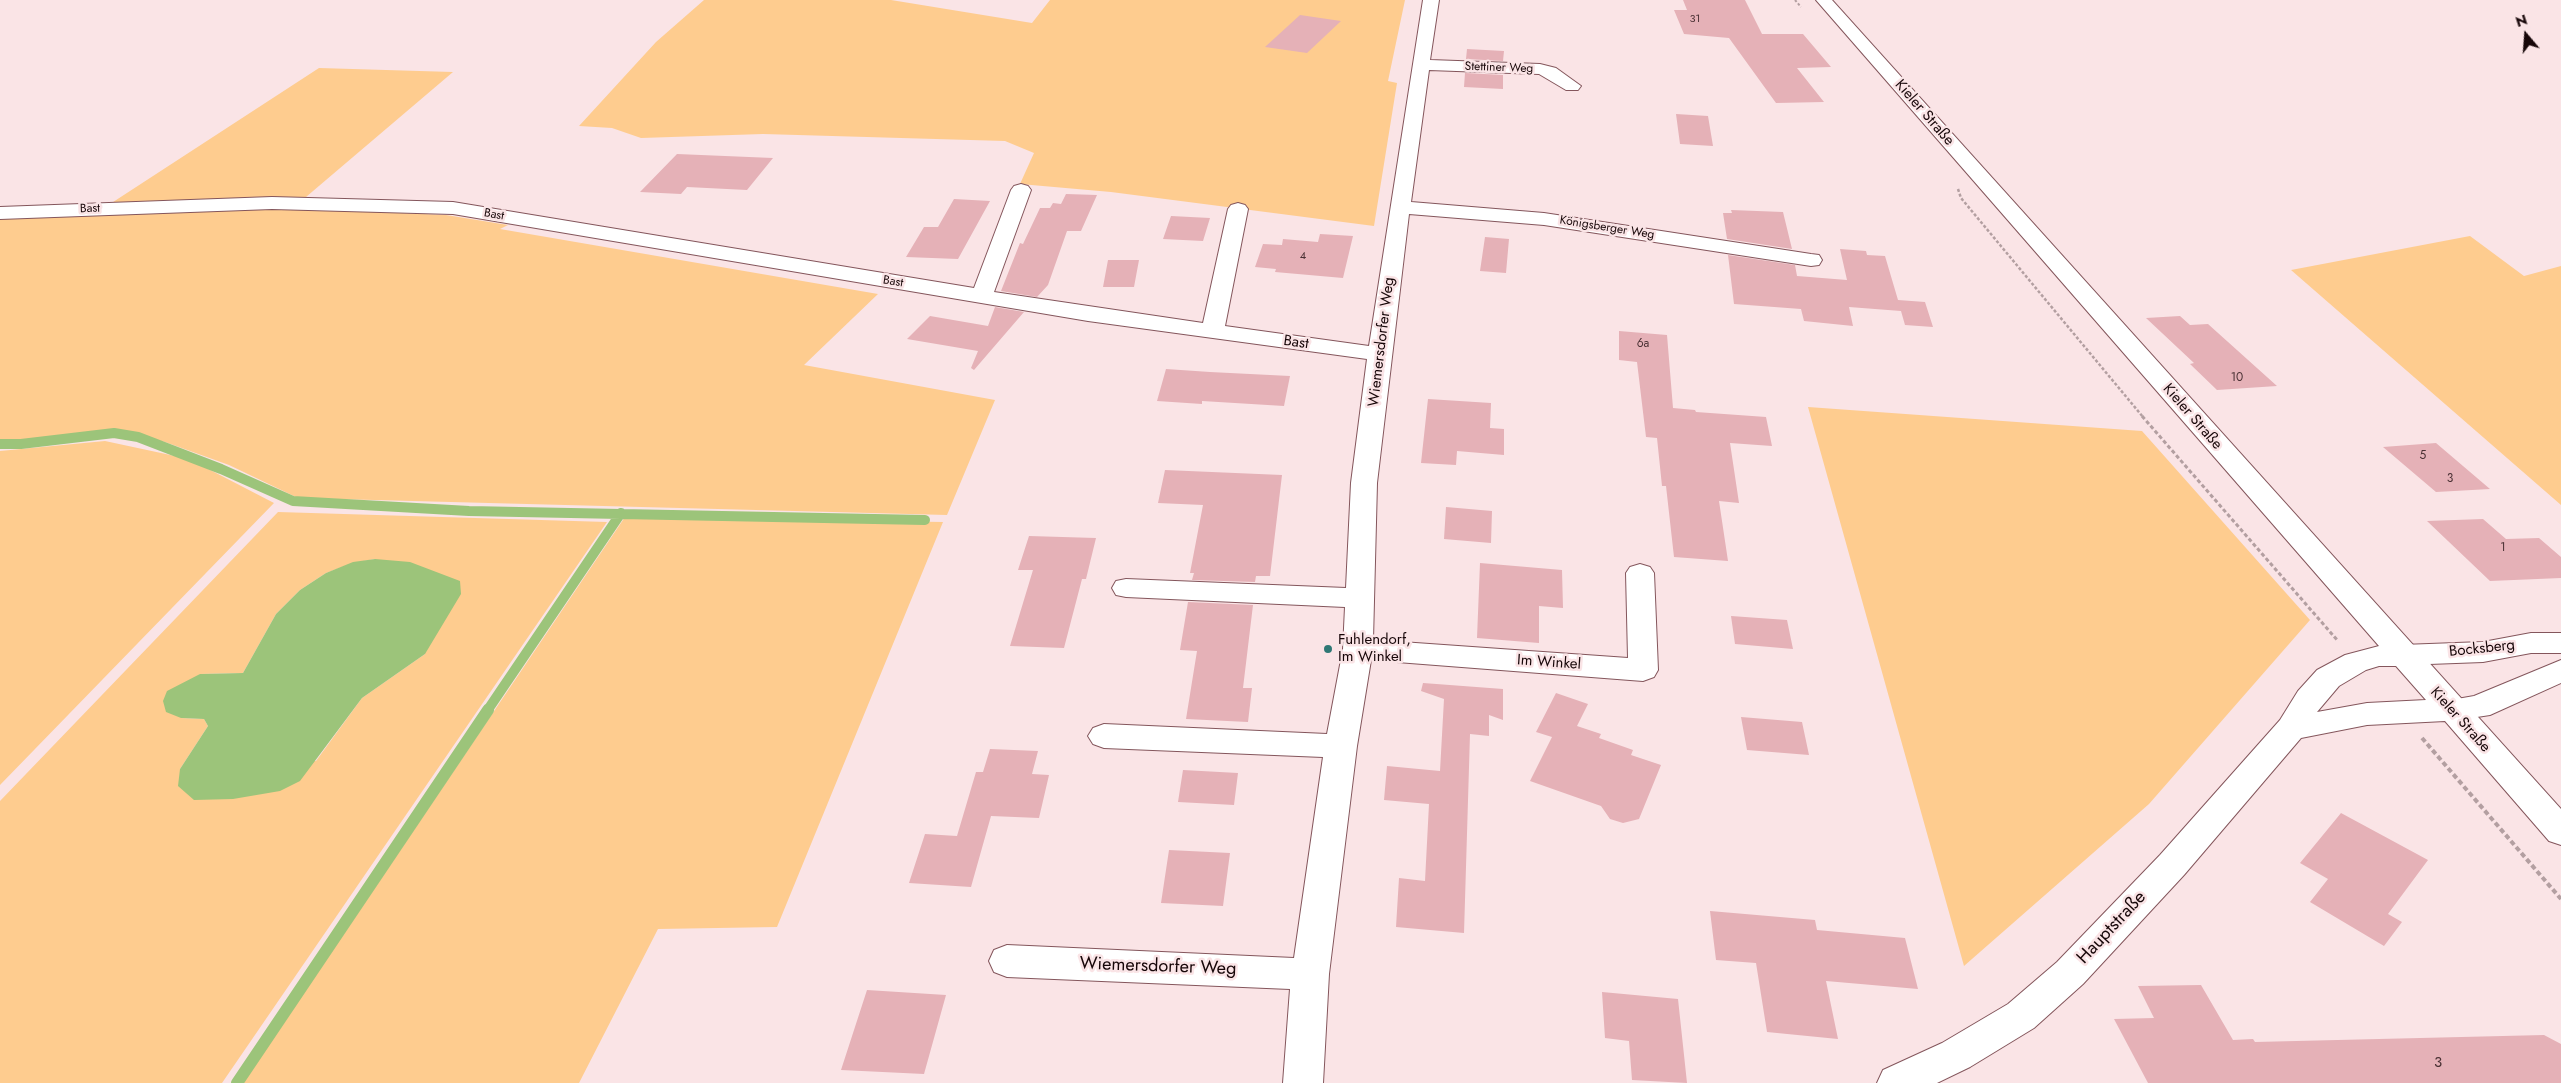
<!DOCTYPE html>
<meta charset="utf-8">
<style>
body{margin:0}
#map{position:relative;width:2561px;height:1083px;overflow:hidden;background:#fae4e6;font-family:Jost,sans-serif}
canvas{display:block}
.north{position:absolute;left:2501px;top:10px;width:50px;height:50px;-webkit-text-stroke:4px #fae4e6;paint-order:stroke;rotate:342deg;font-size:14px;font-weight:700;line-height:20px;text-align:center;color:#160608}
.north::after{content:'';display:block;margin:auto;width:18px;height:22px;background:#160608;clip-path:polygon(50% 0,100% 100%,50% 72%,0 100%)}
</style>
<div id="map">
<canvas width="2561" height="1083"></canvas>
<div class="north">N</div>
</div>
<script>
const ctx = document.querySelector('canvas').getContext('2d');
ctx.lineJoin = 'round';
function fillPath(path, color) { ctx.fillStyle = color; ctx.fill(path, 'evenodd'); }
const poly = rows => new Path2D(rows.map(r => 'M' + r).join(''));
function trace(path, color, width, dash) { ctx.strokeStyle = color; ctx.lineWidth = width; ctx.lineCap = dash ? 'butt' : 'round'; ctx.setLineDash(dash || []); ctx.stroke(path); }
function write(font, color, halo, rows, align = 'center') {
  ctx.font = font + ' Jost,sans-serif'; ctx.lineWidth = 5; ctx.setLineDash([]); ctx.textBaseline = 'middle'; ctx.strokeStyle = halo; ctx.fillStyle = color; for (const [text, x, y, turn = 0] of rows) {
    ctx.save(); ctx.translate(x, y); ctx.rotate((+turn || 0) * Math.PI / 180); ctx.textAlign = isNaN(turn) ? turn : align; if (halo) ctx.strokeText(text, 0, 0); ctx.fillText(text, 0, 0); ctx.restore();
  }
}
fillPath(poly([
 [704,0,891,0,1032,23,1050,0,1405,0,1388,81,1397,83,1374,226,1111,192,1020,184,1034,153,1005,141,763,134,641,138,612,128,579,126,656,42],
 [319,68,453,72,306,197,110,204],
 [271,207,446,215,508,225,500,229,878,294,804,365,995,400,947,515,298,498,229,465,165,442,118,430,5,443,0,441,0,215],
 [2470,236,2524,276,2561,266,2561,505,2291,270],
 [1808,407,2142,431,2310,620,2149,804,1964,966],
 [105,441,189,459,274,503,0,785,0,451],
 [278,512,607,522,222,1083,0,1083,0,801],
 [375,559,425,654,362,698,316,761,180,769,208,726,204,719,181,718,200,674,243,673,276,614,300,590,326,573,353,563],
 [625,517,943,522,777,927,658,929,579,1083,243,1083]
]), '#fecc8f');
fillPath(poly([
 [375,559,410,562,460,581,461,594,425,654,362,698,300,781,280,791,233,799,194,800,178,786,180,769,208,726,204,719,181,718,166,712,163,701,167,691,200,674,243,673,276,614,300,590,326,573,353,562]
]), '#9cc47a');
trace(poly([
 [0,444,21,444,114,433,138,437,221,469,293,501,469,511,925,520],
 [487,711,621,513]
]), '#9cc47a', 10);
trace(poly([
 [237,1083,488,710]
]), '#9cc47a', 12);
fillPath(poly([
 [1683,0,1745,0,1762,34,1803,34,1831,67,1797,68,1824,102,1776,103,1729,38,1684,34,1674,10,1687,10],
 [1300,15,1341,21,1307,53,1265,47],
 [1467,49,1504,51,1503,61,1466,59],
 [1465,73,1503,75,1503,89,1464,87],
 [1676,114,1708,116,1713,146,1680,144],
 [677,154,773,158,747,190,687,187,681,194,640,192],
 [1066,194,1097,195,1081,231,1067,231,1048,285,1037,297,1001,291,1020,243,1023,244,1040,208,1050,208,1053,203,1061,204],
 [954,199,990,201,958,259,906,257,924,227,938,227],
 [1731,210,1783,212,1792,249,1727,239,1723,213,1732,213],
 [1171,216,1210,218,1203,241,1163,239],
 [1320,234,1353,236,1343,278,1275,272,1276,269,1255,267,1263,244,1282,245,1283,239,1318,242],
 [1485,237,1509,239,1506,273,1480,271],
 [1840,249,1866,251,1867,255,1885,256,1898,300,1925,302,1933,327,1905,325,1901,311,1849,307,1853,326,1804,321,1801,309,1734,304,1728,255,1795,265,1797,276,1847,280],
 [1108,260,1139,260,1134,287,1103,287],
 [995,307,1024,312,974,370,971,368,978,351,907,339,930,316,988,326],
 [2180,316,2190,325,2208,324,2277,386,2217,390,2190,364,2194,363,2146,318],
 [1619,331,1667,335,1673,408,1695,410,1696,412,1766,417,1772,446,1730,443,1739,503,1719,501,1728,561,1674,557,1666,486,1662,486,1657,438,1646,437,1637,362,1619,360],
 [1166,369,1210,372,1290,376,1284,406,1202,401,1202,404,1157,401],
 [1428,399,1491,403,1490,428,1504,429,1504,455,1457,451,1456,465,1421,463],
 [2436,443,2490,489,2436,492,2383,447],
 [1165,470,1282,475,1270,576,1256,576,1255,582,1192,580,1194,573,1190,573,1203,505,1158,503],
 [1446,507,1492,511,1491,543,1444,539],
 [2483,519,2506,539,2539,538,2561,557,2561,578,2490,581,2427,521],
 [1029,536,1096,538,1086,579,1082,579,1064,648,1010,646,1033,570,1018,570],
 [1480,563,1562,570,1563,608,1539,606,1539,643,1477,638],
 [1188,602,1253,605,1243,688,1252,688,1248,722,1186,719,1197,651,1180,650],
 [1731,616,1787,620,1793,649,1735,644],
 [1423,683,1503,689,1503,720,1489,715,1489,736,1470,734,1464,933,1396,927,1399,878,1425,881,1429,804,1384,800,1387,766,1440,771,1444,699,1421,691],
 [1556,693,1588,704,1577,726,1601,734,1599,738,1633,750,1631,755,1661,765,1639,819,1623,823,1610,819,1601,806,1530,781,1552,737,1536,732],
 [1741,717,1802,722,1809,755,1747,750],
 [990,749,1038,751,1032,774,1049,775,1039,818,991,816,971,887,909,883,925,834,957,836,976,772,983,772],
 [1183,770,1238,773,1234,805,1178,802],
 [2341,813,2428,860,2388,914,2402,922,2384,946,2310,902,2328,879,2300,863],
 [1169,850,1230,853,1223,906,1161,903],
 [1710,911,1815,920,1817,930,1905,938,1918,989,1826,981,1838,1039,1767,1032,1756,963,1716,960],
 [2201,985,2233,1040,2253,1039,2255,1042,2544,1035,2561,1044,2561,1083,2148,1083,2114,1019,2154,1018,2138,986],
 [867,990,946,995,924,1074,841,1070],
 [1602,992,1678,999,1687,1083,1632,1080,1629,1041,1605,1038]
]), '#e5b1b7');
const street = poly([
 [1423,0,1439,0,1430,60,1540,64,1556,68,1581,86,1578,90,1566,90,1539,74,1429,70,1411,202,1544,213,1811,254,1819,255,1822,260,1819,265,1811,266,1544,225,1409,214,1377,483,1373,640,1628,658,1626,573,1630,567,1640,564,1650,567,1654,573,1658,670,1654,677,1643,681,1371,660,1357,746,1329,974,1323,1083,1283,1083,1290,989,1007,977,994,972,989,961,994,950,1007,945,1294,958,1323,757,1104,748,1093,744,1088,736,1093,728,1104,724,1327,734,1343,649,1345,607,1126,597,1116,595,1112,588,1116,581,1126,579,1346,588,1351,483,1367,359,1088,321,453,214,272,209,0,219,0,207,272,197,453,202,974,288,1011,190,1014,186,1021,184,1028,186,1031,190,994,292,1203,323,1228,209,1231,205,1238,203,1245,205,1248,209,1225,326,1369,346,1423,0],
 [2531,633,2561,633,2561,653,2531,653,2483,662,2402,665,2391,662,2387,655,2391,648,2402,645,2483,642,2531,633],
 [2561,660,2561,683,2490,715,2451,721,2440,718,2435,710,2440,702,2474,696,2561,660]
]);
const secondary = poly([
 [1816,0,1832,0,2561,809,2561,845,2549,841,2445,721,2367,725,2301,738,2184,875,2083,984,2034,1028,1970,1067,1937,1083,1877,1083,1883,1070,1942,1043,2008,1004,2057,962,2160,855,2280,720,2298,691,2317,670,2345,655,2379,646,1816,0],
 [2379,666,2396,666,2426,700,2367,703,2317,712,2339,686,2366,670,2379,666]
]);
trace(street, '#84565c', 2);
trace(secondary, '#84565c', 2);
trace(poly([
 [1795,0,1801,7]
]), '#b39fa1', 2, [2.5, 2]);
trace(poly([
 [1958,189,1961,198,2143,417]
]), '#b39fa1', 2.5, [3, 2]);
trace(poly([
 [2142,416,2338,641]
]), '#b39fa1', 3, [4, 2.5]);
trace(poly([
 [2422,738,2561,899]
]), '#b39fa1', 4, [5, 3]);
fillPath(street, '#fff');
fillPath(secondary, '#fff');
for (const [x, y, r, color] of [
 [1328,649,5,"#2f7875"]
]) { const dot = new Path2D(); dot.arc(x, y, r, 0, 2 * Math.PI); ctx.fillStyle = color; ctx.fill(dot); trace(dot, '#fae4e6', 2); }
write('11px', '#4a3134', null, [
 ["31",1695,19],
 ["4",1303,256]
]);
write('12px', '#160608', '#fae4e6', [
 ["Stettiner Weg",1499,68,2],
 ["Bast",90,209,-2],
 ["Bast",494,215,10],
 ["Königsberger Weg",1607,228,9],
 ["Bast",893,282,9]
]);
write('12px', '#4a3134', null, [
 ["6a",1643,344],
 ["10",2237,378],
 ["5",2423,456],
 ["3",2450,479],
 ["1",2503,548]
]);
write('15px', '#160608', '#fae4e6', [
 ["Kieler Straße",1924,113,49],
 ["Wiemersdorfer Weg",1382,342,-83],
 ["Bast",1296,343,8],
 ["Kieler Straße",2192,417,49],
 ["Bocksberg",2482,649,-6],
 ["Im Winkel",1549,663,4],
 ["Kieler Straße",2460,720,48]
]);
write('15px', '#160608', '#fae4e6', [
 ["Fuhlendorf,",1338,640],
 ["Im Winkel",1338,657]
], 'left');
write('15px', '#4a3134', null, [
 ["3",2438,1063]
]);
write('18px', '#160608', '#fae4e6', [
 ["Hauptstraße",2112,928,-47],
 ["Wiemersdorfer Weg",1158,967,2]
]);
</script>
